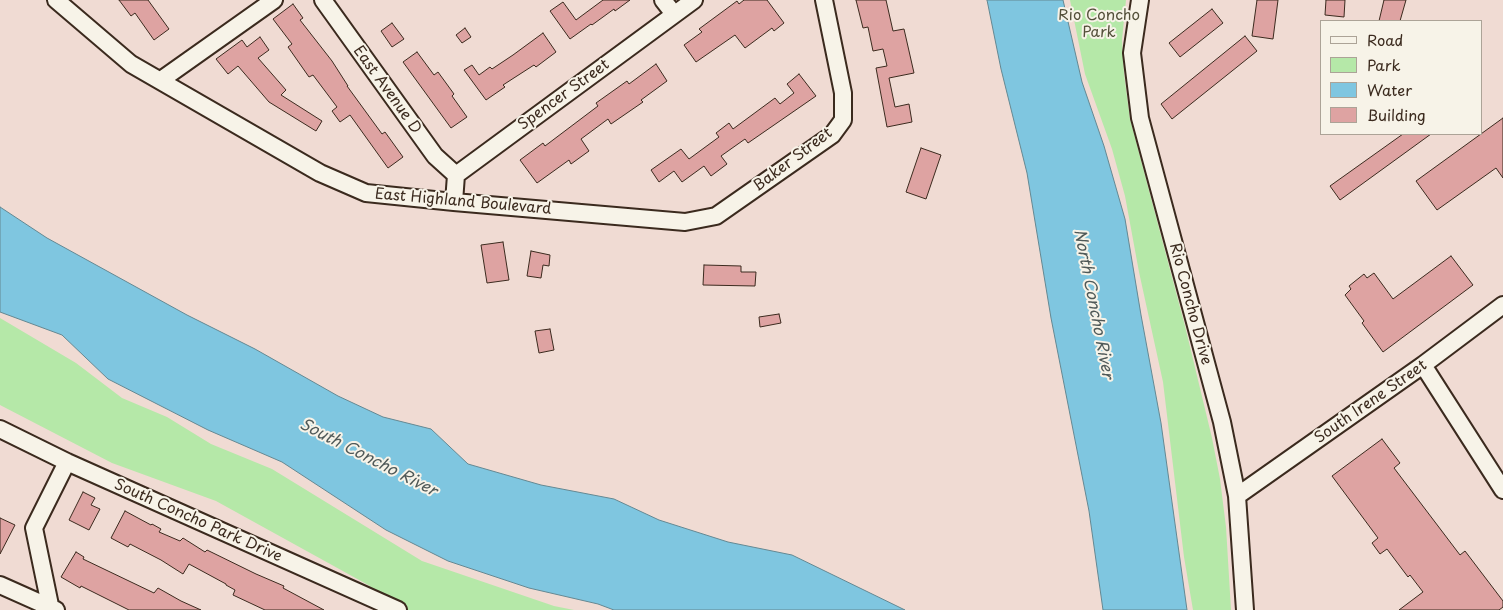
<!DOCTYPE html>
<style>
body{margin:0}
#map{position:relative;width:1503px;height:610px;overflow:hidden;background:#f0dbd3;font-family:"Playpen Sans",sans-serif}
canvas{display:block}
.legend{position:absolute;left:1320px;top:20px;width:162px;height:115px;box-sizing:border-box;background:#f7f3e8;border:1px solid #aca397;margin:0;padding:6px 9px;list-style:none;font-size:15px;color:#3b2a1e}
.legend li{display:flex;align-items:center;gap:10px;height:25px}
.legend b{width:25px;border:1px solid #aca397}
</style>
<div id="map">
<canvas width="1503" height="610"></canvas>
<ul class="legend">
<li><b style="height:6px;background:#f7f3e8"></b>Road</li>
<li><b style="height:14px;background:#b5e8a8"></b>Park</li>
<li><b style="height:14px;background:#7fc6e0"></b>Water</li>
<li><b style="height:14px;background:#dea3a2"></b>Building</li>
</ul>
</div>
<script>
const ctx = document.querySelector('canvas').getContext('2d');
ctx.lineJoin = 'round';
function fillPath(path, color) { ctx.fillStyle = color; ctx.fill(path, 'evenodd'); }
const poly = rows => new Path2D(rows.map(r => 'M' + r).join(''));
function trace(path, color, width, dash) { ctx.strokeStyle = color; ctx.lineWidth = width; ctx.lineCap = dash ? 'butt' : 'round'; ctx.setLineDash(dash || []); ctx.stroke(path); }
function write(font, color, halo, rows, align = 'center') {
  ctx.font = font + ' "Playpen Sans",sans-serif'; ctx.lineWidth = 4; ctx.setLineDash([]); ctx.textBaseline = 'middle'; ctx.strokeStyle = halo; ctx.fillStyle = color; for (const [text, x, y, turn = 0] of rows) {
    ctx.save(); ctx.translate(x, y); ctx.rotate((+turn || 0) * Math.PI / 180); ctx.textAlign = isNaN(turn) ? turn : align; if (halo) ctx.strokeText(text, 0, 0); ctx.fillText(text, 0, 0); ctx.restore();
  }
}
fillPath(poly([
 [1070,0,1126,0,1122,40,1124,74,1130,119,1185,326,1212,438,1220,479,1226,527,1231,610,1193,610,1184,557,1163,382,1139,272,1125,196,1112,149,1085,74],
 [0,318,76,363,122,398,167,417,211,444,272,469,422,561,554,606,574,610,376,610,370,586,216,501,112,463,0,405]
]), '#b5e8a8');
const water = poly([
 [987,0,1063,0,1082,82,1104,146,1125,219,1141,315,1161,423,1187,610,1103,610,1089,511,1051,318,1027,173,1001,69,987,0],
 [0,207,47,238,187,315,255,349,338,396,383,417,431,429,468,464,541,485,614,499,659,520,728,542,792,555,905,610,614,610,598,604,529,588,448,561,386,530,282,462,208,430,108,379,62,335,0,312,0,207]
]);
fillPath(water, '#7fc6e0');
trace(water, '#648892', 1);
const building = poly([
 [119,0,148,0,169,29,154,40,135,13,131,16,119,0],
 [603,0,630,0,615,11,614,9,592,25,591,24,570,39,550,11,563,2,576,20,603,0],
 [744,0,767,0,784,23,774,31,772,28,745,48,735,35,696,62,684,45,702,32,699,29,737,1,739,4,744,0],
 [856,0,886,0,893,31,904,29,914,73,889,78,895,107,909,104,912,122,887,127,876,68,887,66,883,49,873,51,868,27,863,28,856,0],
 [1257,0,1278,0,1273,39,1252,36,1257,0],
 [1326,0,1345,0,1344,17,1325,15,1326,0],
 [1384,0,1406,0,1400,21,1379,21,1384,0],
 [293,4,303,18,300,20,332,61,348,86,347,86,382,134,385,132,403,157,388,168,350,115,340,122,332,111,337,107,313,75,309,77,288,47,292,44,273,19,293,4],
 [1212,9,1223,23,1180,57,1169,43,1212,9],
 [392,23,404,39,392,47,381,31,392,23],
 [465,28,471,37,462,43,456,35,465,28],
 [543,33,556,52,536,67,534,65,503,85,505,87,486,100,464,70,472,65,479,75,490,67,492,69,513,55,543,33],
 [1245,36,1257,51,1172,119,1161,104,1245,36],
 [260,37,269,50,258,58,286,90,281,95,322,121,316,131,269,102,238,66,228,74,216,59,242,40,247,47,260,37],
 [417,52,434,75,438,72,454,94,452,96,467,117,451,128,403,62,417,52],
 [656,64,667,81,641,100,643,102,611,124,608,119,581,139,589,151,571,164,569,160,537,183,520,160,543,143,545,146,598,106,596,103,627,81,629,84,656,64],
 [799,74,816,96,748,143,745,139,721,156,727,164,711,176,704,166,682,182,674,171,659,182,651,170,681,149,689,159,719,137,716,133,729,123,733,129,775,98,780,104,794,93,787,84,799,74],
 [1503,118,1503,178,1496,168,1437,210,1416,181,1503,118],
 [1403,134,1431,134,1340,200,1330,186,1403,134],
 [921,148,941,155,926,199,906,192,921,148],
 [503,242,509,280,487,283,481,245,503,242],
 [531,251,550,255,549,266,543,265,541,278,527,276,531,251],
 [1451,256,1473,285,1383,352,1362,323,1364,321,1345,295,1351,289,1349,286,1364,274,1367,278,1374,273,1393,299,1451,256],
 [704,265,741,266,741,272,756,272,755,286,703,285,704,265],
 [779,314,781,323,760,327,759,317,779,314],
 [550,329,554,350,539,353,535,331,550,329],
 [1382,439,1400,463,1394,468,1460,555,1465,551,1503,601,1503,607,1499,610,1399,610,1423,592,1410,575,1408,577,1387,549,1380,554,1372,543,1378,538,1332,476,1382,439],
 [83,492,95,498,91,505,100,509,89,530,69,520,83,492],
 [125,511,151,525,152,524,161,529,159,532,180,541,183,538,205,552,207,550,256,574,284,586,283,588,324,610,265,610,233,595,235,590,226,585,226,584,189,564,183,574,161,560,130,544,128,547,111,538,125,511],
 [0,518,15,525,0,554,0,518],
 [76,552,84,557,83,559,154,593,158,588,181,601,201,610,129,610,81,586,80,588,61,577,76,552]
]);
fillPath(building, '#dea3a2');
trace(building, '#3b2a1e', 1);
const minor = poly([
 [56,0,131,64,320,173,366,193,454,202,685,222,716,216,832,135,843,120,843,93,824,0],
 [323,0,435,156,456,175],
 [663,0,674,14],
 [1140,0,1132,53,1140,118,1222,422,1237,496,1245,610],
 [161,80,274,0],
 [454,202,456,175,694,0],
 [1423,365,1503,490],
 [0,429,67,462,398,610],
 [1237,496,1423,365,1503,305],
 [0,585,56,610],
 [51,610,34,528,67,462]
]);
trace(minor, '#3b2a1e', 20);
trace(minor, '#f7f3e8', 16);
write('15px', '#53503a', '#f7f3e8', [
 ["Rio Concho",1099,16],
 ["Park",1099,33]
]);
write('15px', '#3b2a1e', '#f7f3e8', [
 ["East Avenue D",387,90,54],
 ["Spencer Street",564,95,-36],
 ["Baker Street",793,160,-37],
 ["East Highland Boulevard",463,202,5],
 ["Rio Concho Drive",1190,304,75],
 ["South Irene Street",1371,402,-35],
 ["South Concho Park Drive",198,521,24]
]);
write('italic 16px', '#4f5958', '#f7f3e8', [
 ["North Concho River",1093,304,79],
 ["South Concho River",368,458,27]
]);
</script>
